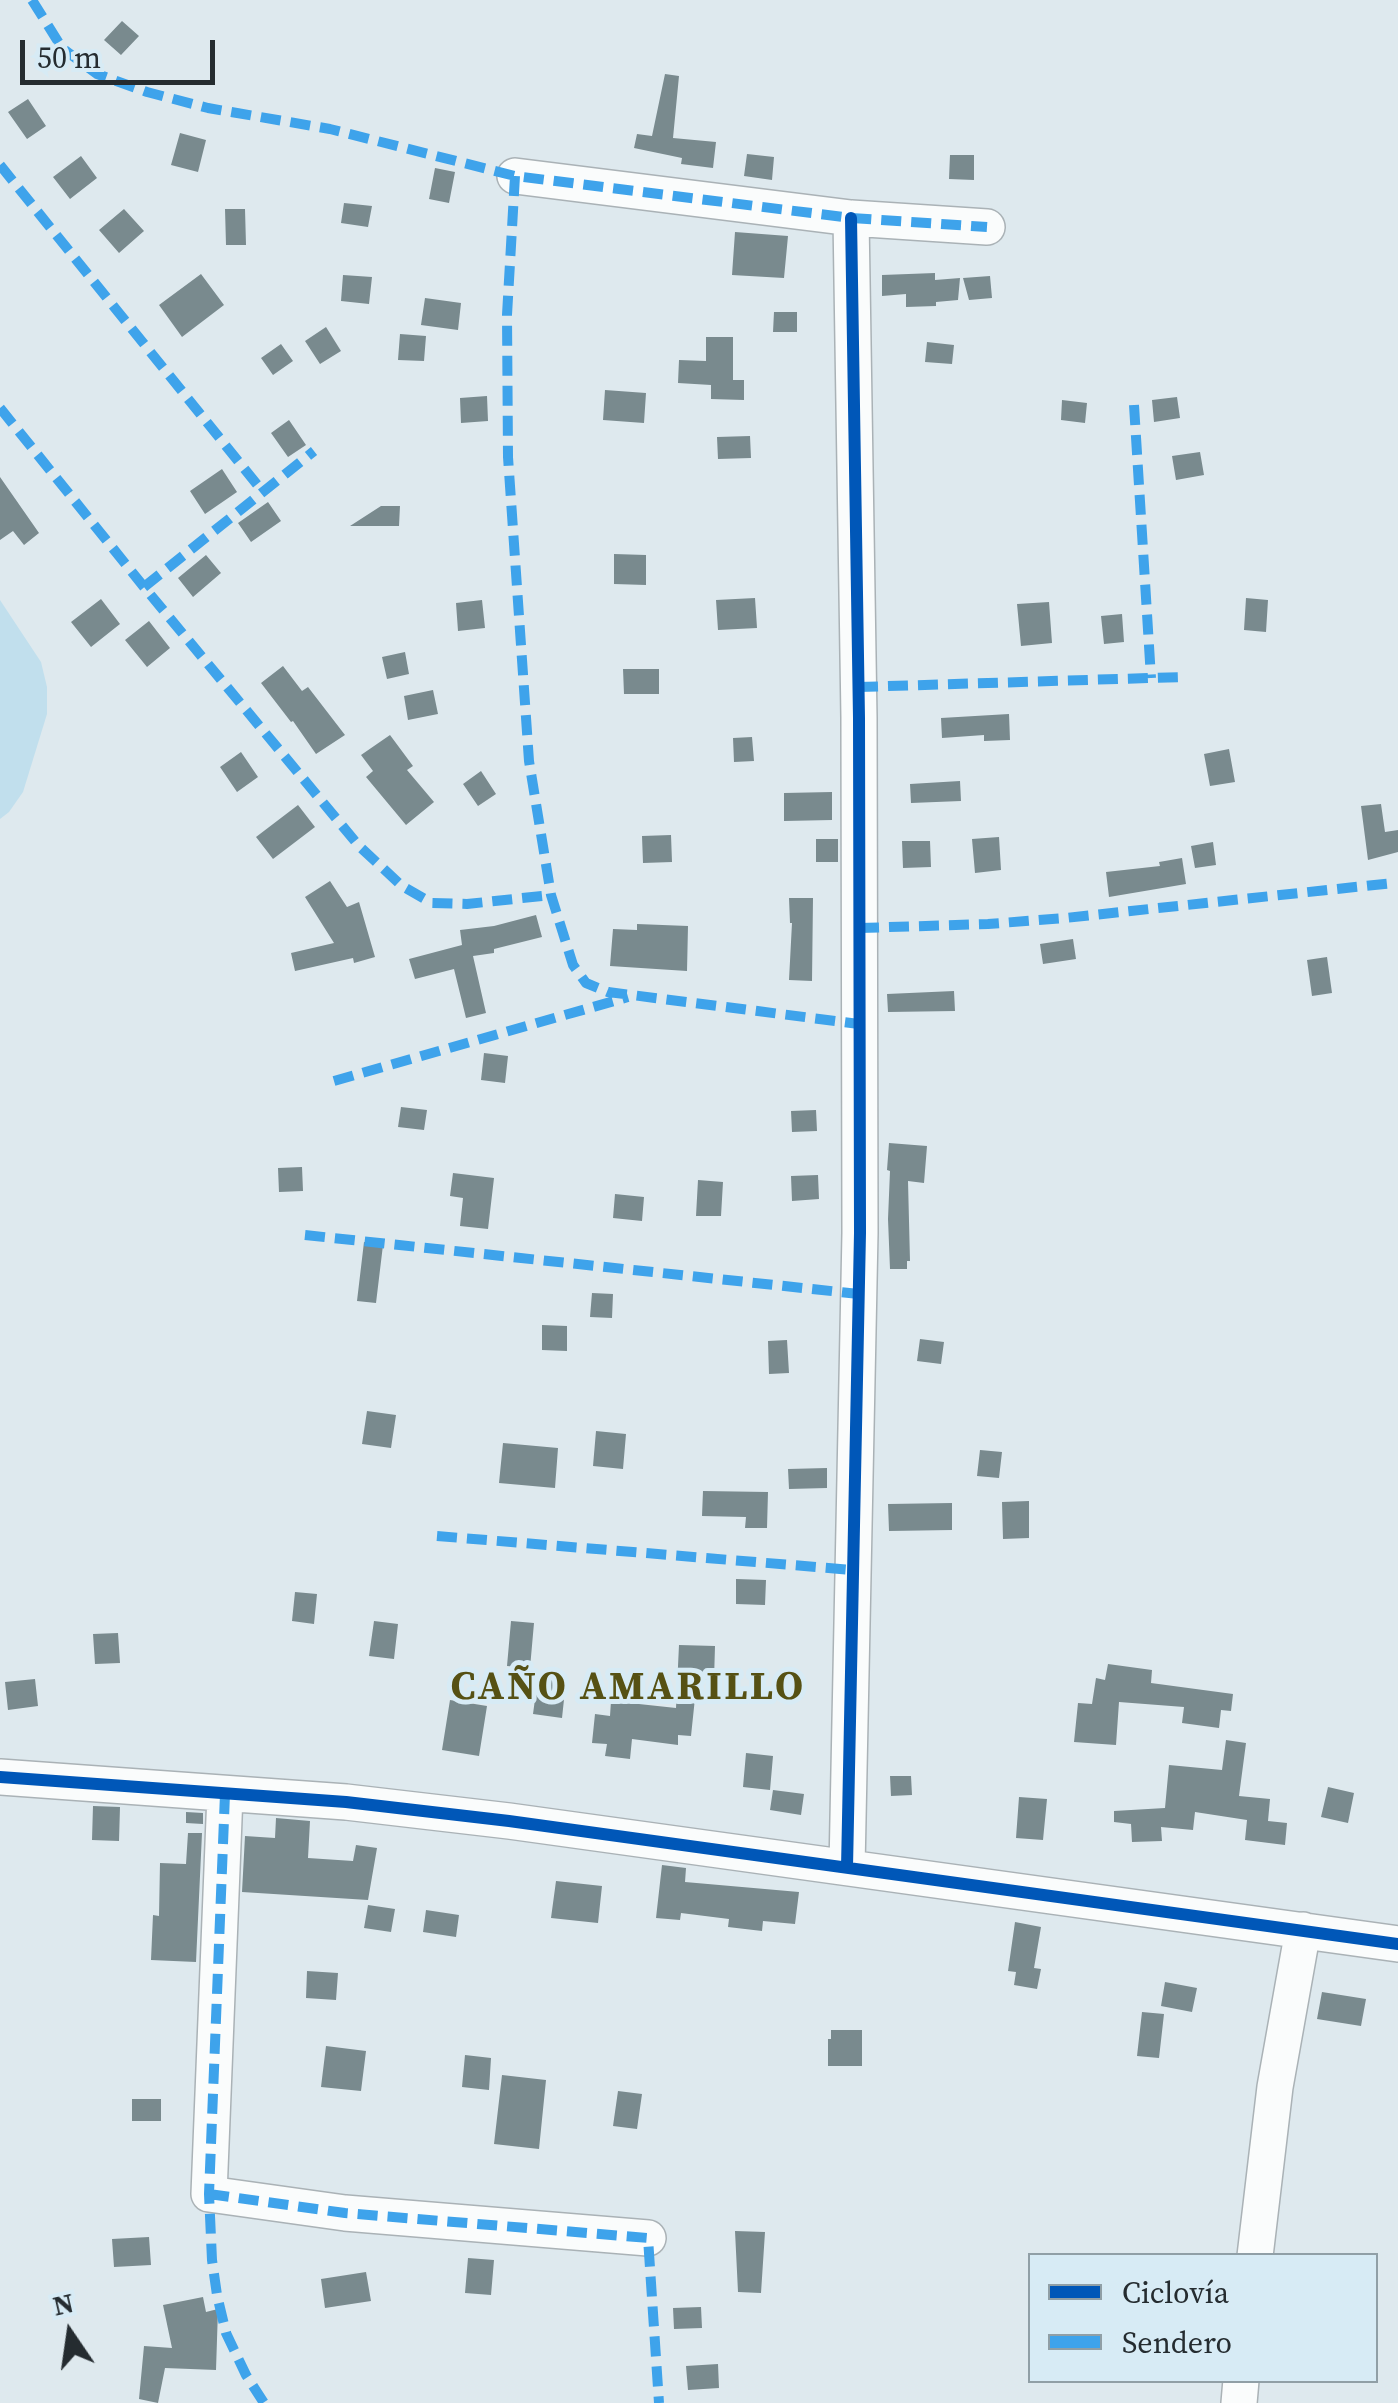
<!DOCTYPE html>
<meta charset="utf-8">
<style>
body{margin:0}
#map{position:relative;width:1398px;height:2403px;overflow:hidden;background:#dee9ee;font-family:"Source Serif 4",serif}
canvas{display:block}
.legend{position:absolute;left:1028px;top:2253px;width:350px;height:130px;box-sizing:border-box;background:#d7ebf5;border:2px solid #909fa6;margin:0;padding:12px 18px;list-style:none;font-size:30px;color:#252c30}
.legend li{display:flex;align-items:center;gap:20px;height:50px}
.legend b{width:50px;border:2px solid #909fa6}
.north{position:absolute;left:20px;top:2283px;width:100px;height:100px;-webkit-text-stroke:8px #d7ebf5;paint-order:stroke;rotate:347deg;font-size:28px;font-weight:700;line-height:40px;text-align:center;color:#252c30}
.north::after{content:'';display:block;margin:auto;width:35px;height:45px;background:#252c30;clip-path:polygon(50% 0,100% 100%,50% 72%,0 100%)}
.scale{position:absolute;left:20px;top:40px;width:195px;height:45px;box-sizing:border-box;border:5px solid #252c30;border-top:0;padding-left:12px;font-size:30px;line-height:35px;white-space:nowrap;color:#252c30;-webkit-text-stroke:8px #d7ebf5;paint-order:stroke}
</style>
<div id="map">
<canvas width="1398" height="2403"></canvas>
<ul class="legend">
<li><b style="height:12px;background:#0057b8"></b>Ciclovía</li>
<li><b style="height:12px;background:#3ea3eb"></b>Sendero</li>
</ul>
<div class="north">N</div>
<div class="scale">50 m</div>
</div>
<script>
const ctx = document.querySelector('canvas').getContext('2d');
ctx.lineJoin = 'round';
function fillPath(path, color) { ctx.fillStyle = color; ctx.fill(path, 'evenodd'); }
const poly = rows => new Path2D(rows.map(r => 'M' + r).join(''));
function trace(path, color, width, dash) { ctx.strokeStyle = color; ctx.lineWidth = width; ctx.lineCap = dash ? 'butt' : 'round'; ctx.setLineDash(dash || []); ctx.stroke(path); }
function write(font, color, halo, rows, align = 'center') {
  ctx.font = font + ' "Source Serif 4",serif'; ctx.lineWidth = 10; ctx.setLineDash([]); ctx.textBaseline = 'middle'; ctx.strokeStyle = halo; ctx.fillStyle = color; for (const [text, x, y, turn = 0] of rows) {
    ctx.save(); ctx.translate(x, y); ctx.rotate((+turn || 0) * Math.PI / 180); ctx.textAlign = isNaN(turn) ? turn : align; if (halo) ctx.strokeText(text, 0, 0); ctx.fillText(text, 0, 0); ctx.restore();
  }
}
fillPath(poly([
 [0,600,41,662,47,687,47,714,23,792,9,812,0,819]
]), '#c1dfed');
fillPath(poly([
 [122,21,139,36,121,55,104,40],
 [665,74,679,76,673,138,716,142,713,168,681,164,682,158,634,148,637,134,652,136],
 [28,99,46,126,27,139,8,112],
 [180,133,206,140,198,172,171,165],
 [747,154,774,157,772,180,744,176],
 [950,155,974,155,974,180,949,179],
 [81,156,97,178,70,199,53,177],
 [435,168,455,172,449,203,429,199],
 [344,203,372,206,368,227,341,223],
 [124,209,144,231,119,253,99,230],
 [225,209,245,209,246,245,226,245],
 [735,232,788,236,784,278,732,275],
 [935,273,935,280,960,278,958,300,936,302,936,306,906,307,906,294,882,296,882,275],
 [201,274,224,305,182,337,159,305],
 [343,275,372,277,369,304,341,301],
 [990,276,992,298,969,300,963,278],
 [425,298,461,303,458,330,421,325],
 [774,312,797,312,797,332,773,332],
 [326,327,341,351,320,364,305,341],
 [400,334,426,336,424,361,398,360],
 [706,337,733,337,733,380,744,380,744,400,711,399,711,385,678,383,679,360,706,361],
 [927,342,954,345,952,364,925,362],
 [281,344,293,361,273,375,261,358],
 [605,390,646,393,644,423,603,420],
 [487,396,488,421,461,423,460,398],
 [1177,397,1180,418,1154,422,1152,400],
 [1062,400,1087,403,1085,423,1061,420],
 [289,420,306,445,288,457,271,433],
 [750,436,751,458,718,459,717,437],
 [1200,452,1204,475,1176,480,1172,456],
 [222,469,237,492,205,514,190,491],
 [0,477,39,533,24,545,13,531,0,540],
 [268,502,281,521,251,542,238,523],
 [381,506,400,506,399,526,350,526],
 [614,554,646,555,646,585,614,584],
 [206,555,221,573,193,597,178,578],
 [755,598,757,628,718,630,716,600],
 [1246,598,1268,600,1266,632,1244,630],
 [101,599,120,624,91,647,71,622],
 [482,600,485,628,458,631,456,603],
 [1049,602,1052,643,1021,646,1017,604],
 [1122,614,1124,642,1104,644,1101,616],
 [149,621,170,648,147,667,125,640],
 [405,652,409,674,387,679,382,657],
 [283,666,302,691,308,687,345,735,316,754,293,721,291,722,261,683],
 [623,669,659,669,659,694,624,694],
 [433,690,438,714,408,720,404,696],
 [1009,714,1010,740,984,741,984,735,942,738,941,718],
 [390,735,413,766,407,770,434,802,406,825,366,777,373,771,361,755],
 [752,737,754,761,734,762,733,738],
 [1229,749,1235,782,1210,786,1204,754],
 [241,752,258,777,237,792,220,767],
 [481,771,496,794,478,806,463,784],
 [960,781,961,801,911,803,910,784],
 [832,792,832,820,784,821,784,793],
 [1381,804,1385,832,1398,830,1398,852,1368,860,1361,806],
 [298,805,315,827,273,859,256,837],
 [671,835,672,862,643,863,642,836],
 [999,837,1001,870,975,873,972,839],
 [816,839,838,839,838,862,816,862],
 [902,841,930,841,931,867,903,868],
 [1213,842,1216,865,1195,868,1191,846],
 [1182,858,1186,884,1109,897,1106,872,1160,866,1159,862],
 [330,881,347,907,359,902,375,957,354,963,353,958,295,971,291,953,334,943,305,897],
 [789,898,813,898,812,981,789,980,792,923,790,923],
 [536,915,542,937,494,949,494,953,473,956,486,1013,466,1018,454,969,415,979,409,959,462,945,460,930,494,926],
 [637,924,688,926,687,971,610,966,613,929,637,930],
 [1073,939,1076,959,1043,964,1040,944],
 [1327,957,1332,993,1312,996,1307,960],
 [954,991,955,1011,888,1012,887,994],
 [484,1053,508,1056,505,1083,481,1080],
 [401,1107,427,1110,424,1130,398,1127],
 [816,1110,817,1131,792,1132,791,1111],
 [889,1143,927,1146,924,1183,908,1181,910,1261,907,1261,907,1269,890,1269,888,1219,890,1171,887,1170],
 [302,1167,303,1191,279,1192,278,1168],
 [453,1173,494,1178,488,1229,460,1226,463,1198,450,1196],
 [818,1175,819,1199,792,1201,791,1176],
 [698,1180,723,1182,721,1216,696,1216],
 [615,1194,644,1197,642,1221,613,1218],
 [364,1242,383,1245,376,1303,357,1301],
 [592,1293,613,1294,612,1318,590,1317],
 [542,1325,567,1326,567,1351,542,1350],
 [920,1339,944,1342,941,1364,917,1361],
 [787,1340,789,1373,769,1374,768,1341],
 [367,1411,396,1415,391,1448,362,1444],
 [596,1431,626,1434,623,1469,593,1466],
 [503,1443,558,1448,555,1488,499,1483],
 [980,1450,1002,1452,999,1478,977,1476],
 [827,1468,827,1488,789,1489,788,1469],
 [703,1491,768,1492,767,1528,745,1528,746,1517,702,1516],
 [1029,1501,1029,1538,1003,1539,1002,1502],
 [952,1503,952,1530,889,1531,888,1504],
 [736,1579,766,1580,765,1605,736,1604],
 [295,1592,317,1594,314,1624,292,1621],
 [374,1621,398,1624,394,1659,369,1656],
 [511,1621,534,1623,530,1668,507,1666],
 [118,1633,120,1663,95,1664,93,1634],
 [679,1645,715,1646,714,1680,697,1679,691,1736,678,1735,678,1745,632,1739,630,1759,605,1756,607,1744,592,1743,595,1714,610,1716,611,1701,676,1708],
 [1108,1664,1152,1670,1151,1683,1233,1694,1231,1711,1221,1710,1219,1728,1182,1723,1184,1707,1119,1702,1116,1745,1074,1742,1078,1703,1092,1704,1096,1678,1105,1680],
 [538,1677,566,1681,562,1718,533,1714],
 [35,1679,38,1706,8,1710,5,1682],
 [450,1700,487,1706,479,1756,442,1750],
 [1226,1740,1246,1743,1239,1796,1270,1799,1268,1821,1287,1823,1285,1845,1245,1840,1247,1820,1195,1812,1193,1830,1161,1827,1162,1841,1132,1842,1131,1824,1114,1822,1114,1811,1165,1808,1169,1765,1222,1770],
 [746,1753,773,1756,770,1790,743,1787],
 [890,1776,911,1776,912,1795,891,1796],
 [1328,1787,1354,1793,1348,1823,1321,1817],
 [773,1790,804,1794,801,1815,770,1810],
 [1019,1797,1047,1799,1043,1840,1016,1838],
 [93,1806,120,1807,119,1841,92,1840],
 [186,1812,203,1813,203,1824,186,1823],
 [276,1818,310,1821,308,1858,353,1861,356,1845,377,1848,368,1900,242,1892,245,1836,275,1838],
 [188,1833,202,1833,196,1962,151,1960,153,1915,159,1916,160,1863,186,1864],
 [662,1865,686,1868,685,1882,799,1892,795,1924,763,1921,762,1931,728,1927,729,1919,681,1913,680,1920,656,1918],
 [556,1881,602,1886,598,1923,551,1918],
 [368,1905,395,1909,391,1932,364,1928],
 [426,1910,459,1915,456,1937,423,1932],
 [1015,1922,1041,1927,1034,1968,1041,1969,1037,1989,1014,1985,1016,1972,1008,1971],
 [307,1971,338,1973,336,2000,306,1998],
 [1165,1982,1197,1988,1192,2012,1161,2006],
 [1322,1992,1366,1999,1361,2026,1317,2019],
 [1142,2012,1164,2014,1159,2058,1137,2056],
 [831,2030,862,2030,862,2066,828,2066,828,2039,831,2039],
 [326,2046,366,2051,361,2091,321,2087],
 [465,2055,491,2058,489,2090,462,2087],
 [502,2075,546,2080,539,2149,494,2144],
 [618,2091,642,2094,637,2129,613,2126],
 [132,2099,161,2099,161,2121,132,2121],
 [735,2231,765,2232,761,2293,738,2292],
 [149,2237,151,2265,114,2267,112,2239],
 [468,2258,494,2260,491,2295,465,2293],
 [366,2272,371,2301,325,2308,321,2279],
 [203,2297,206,2312,218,2309,216,2370,165,2368,158,2403,139,2399,144,2346,172,2348,163,2305],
 [701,2307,702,2328,674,2329,673,2308],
 [718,2364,719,2388,688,2390,686,2366]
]), '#798a8e');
const minor = poly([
 [515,176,851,218,987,227],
 [0,1777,346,1802,509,1821,1398,1944],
 [225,1794,209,2194,345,2213,648,2238],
 [847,1867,860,1233,859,718,851,218],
 [1255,2256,1275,2087,1303,1930],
 [1239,2403,1241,2380]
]);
trace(minor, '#aab2b6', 38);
trace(minor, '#fafcfc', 35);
trace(poly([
 [32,0,62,48,97,74,147,92,208,108,330,129,515,176,851,218,987,227],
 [0,165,263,492],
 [515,176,507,315,508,457,529,761,551,895,573,965,586,983,608,992,859,1024],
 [1134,405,1151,678],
 [0,408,144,587,359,846,402,886,432,903,467,904,551,895],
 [144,587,314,451],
 [858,687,1183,677],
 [859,928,988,924,1065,918,1393,883],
 [334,1081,628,997],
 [305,1235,859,1294],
 [437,1536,853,1570],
 [225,1794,209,2194,212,2260,217,2295,226,2333,246,2375,264,2403],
 [209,2194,345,2213,648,2238,659,2403]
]), '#3ea3eb', 10, [20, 10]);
trace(poly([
 [0,1777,346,1802,509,1821,1398,1944],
 [847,1867,860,1233,859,718,851,218]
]), '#0057b8', 12);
ctx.letterSpacing = '2.5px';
write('bold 40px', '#565114', '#d7ebf5', [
 ["CAÑO AMARILLO",628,1689]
]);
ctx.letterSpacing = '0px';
</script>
